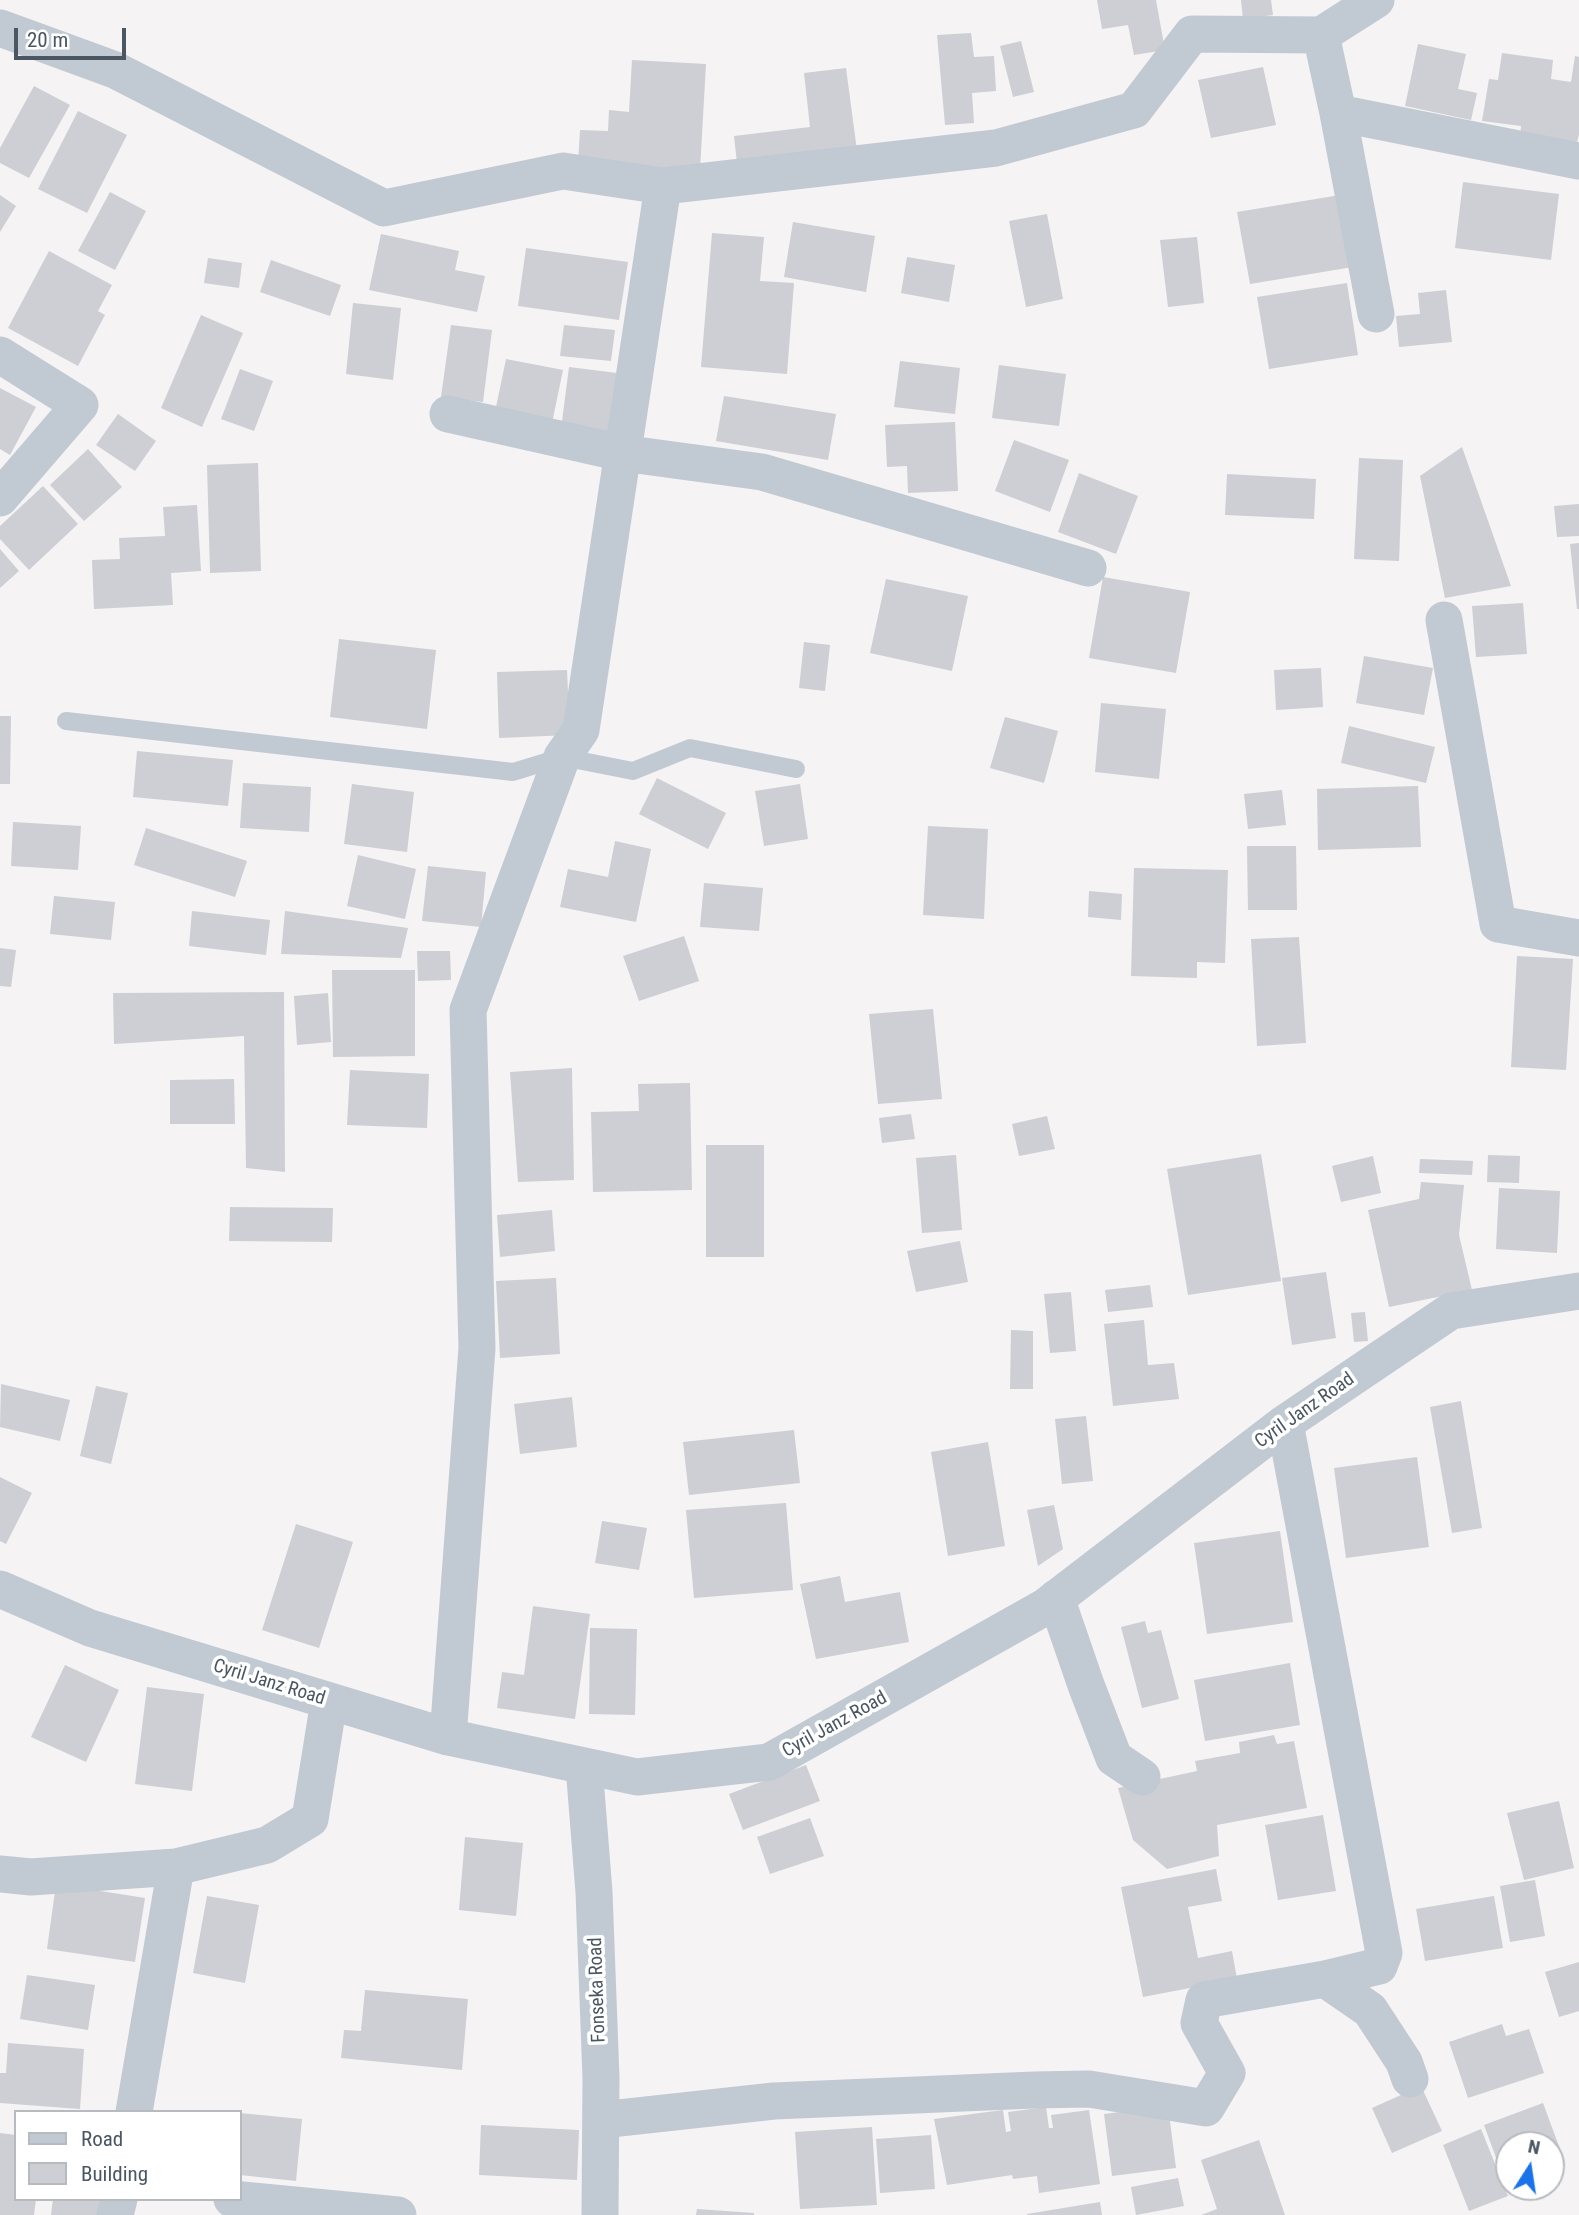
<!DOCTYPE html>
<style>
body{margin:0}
#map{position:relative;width:1579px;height:2215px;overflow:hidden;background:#f5f3f3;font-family:"Roboto Condensed",sans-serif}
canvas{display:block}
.legend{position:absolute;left:14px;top:2110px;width:228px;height:91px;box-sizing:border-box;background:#fff;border:2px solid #b7bbc0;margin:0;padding:9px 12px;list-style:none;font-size:21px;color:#4a5661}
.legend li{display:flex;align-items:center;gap:14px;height:35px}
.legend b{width:35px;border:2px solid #b7bbc0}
.north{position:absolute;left:1495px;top:2131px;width:70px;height:70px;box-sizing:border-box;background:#fff;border:2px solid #b7bbc0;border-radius:50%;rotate:12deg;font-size:19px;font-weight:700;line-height:28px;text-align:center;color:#4a5661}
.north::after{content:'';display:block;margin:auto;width:24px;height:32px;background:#1a73e8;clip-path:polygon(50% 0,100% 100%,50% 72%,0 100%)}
.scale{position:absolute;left:14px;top:28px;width:112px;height:32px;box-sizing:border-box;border:4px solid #4a5661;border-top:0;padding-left:9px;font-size:21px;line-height:24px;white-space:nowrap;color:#4a5661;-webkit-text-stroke:5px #fff;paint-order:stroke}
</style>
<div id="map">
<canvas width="1579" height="2215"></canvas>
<ul class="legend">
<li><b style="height:9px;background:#c1cad2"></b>Road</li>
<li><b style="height:19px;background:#cdcfd5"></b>Building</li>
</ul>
<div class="north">N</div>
<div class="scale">20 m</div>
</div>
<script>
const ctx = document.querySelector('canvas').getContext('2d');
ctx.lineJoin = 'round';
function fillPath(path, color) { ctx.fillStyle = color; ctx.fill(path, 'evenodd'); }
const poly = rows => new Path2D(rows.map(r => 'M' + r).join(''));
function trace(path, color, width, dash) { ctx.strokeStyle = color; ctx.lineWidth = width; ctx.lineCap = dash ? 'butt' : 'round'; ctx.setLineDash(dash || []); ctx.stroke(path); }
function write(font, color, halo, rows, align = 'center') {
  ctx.font = font + ' "Roboto Condensed",sans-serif'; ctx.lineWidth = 7; ctx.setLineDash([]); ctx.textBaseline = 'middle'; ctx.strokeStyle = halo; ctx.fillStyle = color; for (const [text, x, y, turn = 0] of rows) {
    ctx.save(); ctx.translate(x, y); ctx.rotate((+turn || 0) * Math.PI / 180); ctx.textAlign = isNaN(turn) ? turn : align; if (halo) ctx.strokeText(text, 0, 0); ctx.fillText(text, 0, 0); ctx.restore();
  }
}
fillPath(poly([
 [1097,0,1156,0,1165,50,1134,55,1128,25,1102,29],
 [1241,0,1271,0,1273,15,1243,19],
 [971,33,974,57,994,56,996,91,972,93,974,123,945,125,937,35],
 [1021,41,1034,92,1013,97,1000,46],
 [1418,44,1466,54,1458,89,1477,93,1471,120,1405,106],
 [1502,53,1553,60,1551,79,1571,82,1575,56,1579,57,1579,134,1576,147,1520,139,1521,126,1482,121,1489,79,1498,80],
 [632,60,706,64,700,170,578,164,580,130,608,131,609,110,629,112],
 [1263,67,1276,125,1211,138,1198,80],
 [846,68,858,158,738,172,734,136,810,127,804,73],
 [34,86,70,105,29,178,0,163,0,148],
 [78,111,127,135,87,213,38,189],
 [1463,182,1559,194,1551,260,1455,248],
 [110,192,146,211,115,270,78,251],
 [0,195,16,206,0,232],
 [1340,195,1353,267,1250,284,1237,212],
 [1047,214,1063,299,1026,307,1009,221],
 [793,222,875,236,866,292,784,277],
 [712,233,764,237,760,281,794,283,787,374,701,367],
 [381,234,459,251,455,270,485,276,477,312,369,290],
 [1197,237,1204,303,1168,307,1160,240],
 [526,248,628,262,619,320,518,306],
 [49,251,112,285,98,311,105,315,78,366,8,328],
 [907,257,955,265,949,302,901,293],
 [208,258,242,263,239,288,204,283],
 [271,260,341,285,330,316,260,292],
 [1347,283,1358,355,1269,369,1257,297],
 [1446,290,1452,342,1399,347,1396,316,1420,314,1418,293],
 [353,303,401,308,393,380,346,374],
 [201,315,243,333,202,427,161,408],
 [451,325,492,330,483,402,441,397],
 [564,325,615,330,611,361,560,356],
 [506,359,563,370,552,423,495,412],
 [900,361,960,368,955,414,894,407],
 [999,365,1066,374,1059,426,992,418],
 [569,367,617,373,609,434,561,429],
 [240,369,273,381,254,431,221,419],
 [0,388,36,407,10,455,0,449],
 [724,396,836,414,828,460,716,441],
 [118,414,156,441,135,471,96,445],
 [955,422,958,491,908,493,907,466,887,467,885,425],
 [1014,440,1069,460,1050,512,995,491],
 [1462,447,1511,586,1445,598,1420,476],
 [88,449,122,487,84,521,50,485],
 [1359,458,1403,460,1399,561,1354,559],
 [258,463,261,571,210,573,207,465],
 [1079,473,1138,496,1116,554,1058,532],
 [1227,474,1316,479,1314,519,1225,515],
 [43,486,78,524,29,570,0,539,0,526],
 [1579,504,1579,536,1557,537,1554,506],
 [197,505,201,571,171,573,173,605,94,609,92,560,120,559,119,538,165,536,163,507],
 [1579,543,1579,609,1577,609,1570,544],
 [0,549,19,571,0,588],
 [1103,577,1190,592,1176,673,1089,658],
 [886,579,968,596,952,671,870,653],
 [1523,603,1527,654,1476,657,1472,606],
 [339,639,436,650,427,729,330,717],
 [804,642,830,645,825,691,799,688],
 [1364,656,1433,668,1424,715,1356,703],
 [1321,668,1323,707,1276,710,1274,670],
 [567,670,570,735,499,738,497,672],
 [1101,703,1166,709,1159,779,1095,772],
 [0,716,11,716,10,784,0,784],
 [1005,717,1058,731,1044,783,990,768],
 [1349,726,1435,747,1426,783,1341,763],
 [137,751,233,760,228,806,133,797],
 [657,778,726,813,708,849,639,814],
 [243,783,311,787,309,832,240,828],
 [352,784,414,792,407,852,344,844],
 [800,784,808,839,764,846,755,791],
 [1418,786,1421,847,1318,850,1317,789],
 [1282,790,1286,825,1248,829,1244,794],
 [13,822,81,826,78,870,11,866],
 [928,826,988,829,984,919,923,915],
 [146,828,247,861,235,897,134,865],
 [615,841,651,849,636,922,560,907,568,869,608,877],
 [1247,846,1296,846,1297,910,1248,910],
 [358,855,416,869,405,919,347,906],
 [428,866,486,872,481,927,422,921],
 [1134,868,1228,870,1225,963,1197,962,1197,978,1131,976],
 [704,883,763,888,759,931,700,927],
 [1089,891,1122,894,1121,920,1088,917],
 [54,896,115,902,111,940,50,934],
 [192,911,270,920,266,955,189,946],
 [285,911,408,928,401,958,281,954],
 [684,936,699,981,639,1001,623,956],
 [1299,937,1306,1043,1257,1046,1251,939],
 [0,948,16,950,11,987,0,986],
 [417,951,450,951,451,980,418,981],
 [1517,956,1573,959,1566,1070,1511,1067],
 [332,970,415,970,415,1056,333,1057],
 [284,992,285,1172,246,1168,244,1036,114,1044,113,993],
 [328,993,331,1042,297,1045,294,996],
 [933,1009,942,1099,878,1104,869,1014],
 [572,1068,574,1180,518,1182,510,1072],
 [350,1070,429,1074,427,1128,347,1125],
 [234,1079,235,1124,170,1124,170,1080],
 [690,1083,692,1190,593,1192,591,1112,639,1111,638,1084],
 [911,1114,915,1139,882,1143,879,1118],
 [1047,1116,1055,1149,1019,1156,1012,1124],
 [706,1145,764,1145,764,1257,706,1257],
 [1261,1154,1281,1281,1188,1295,1167,1169],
 [956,1155,962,1230,922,1233,916,1158],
 [1488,1155,1520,1156,1519,1183,1487,1182],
 [1373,1156,1381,1193,1341,1202,1332,1166],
 [1420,1159,1473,1161,1472,1175,1419,1173],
 [1421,1182,1464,1185,1459,1235,1472,1290,1389,1307,1368,1210,1419,1199],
 [1499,1188,1560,1191,1557,1253,1496,1249],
 [230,1207,333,1208,332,1242,229,1241],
 [552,1210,555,1251,500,1257,497,1215],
 [960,1241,968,1282,916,1292,907,1251],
 [1326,1272,1336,1338,1292,1345,1282,1278],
 [556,1278,560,1354,500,1358,496,1281],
 [1150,1285,1153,1307,1108,1312,1105,1290],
 [1071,1292,1076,1351,1050,1353,1044,1294],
 [1365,1312,1368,1341,1354,1342,1351,1313],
 [1144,1320,1148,1365,1174,1363,1179,1399,1113,1406,1104,1324],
 [1011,1330,1033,1331,1033,1389,1010,1389],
 [1,1384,70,1400,60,1441,0,1427],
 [96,1386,128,1393,111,1464,80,1456],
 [572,1397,577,1447,520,1454,514,1404],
 [1461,1401,1482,1528,1452,1533,1430,1407],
 [1086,1416,1093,1481,1062,1484,1055,1419],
 [794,1430,800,1483,689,1495,683,1442],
 [988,1442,1005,1546,948,1556,931,1452],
 [1417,1457,1429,1547,1346,1558,1334,1468],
 [0,1477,32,1493,6,1544,0,1541],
 [786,1503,793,1590,694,1598,686,1510],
 [1054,1505,1063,1549,1038,1566,1027,1510],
 [602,1521,647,1528,639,1570,595,1563],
 [296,1524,353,1542,319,1648,262,1630],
 [1280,1531,1293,1622,1207,1634,1194,1543],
 [840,1576,845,1602,900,1592,909,1642,816,1659,800,1584],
 [533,1606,590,1614,575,1719,497,1708,502,1672,524,1675],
 [1145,1621,1148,1633,1161,1630,1179,1699,1142,1708,1121,1627],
 [590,1628,637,1629,635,1715,589,1714],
 [1290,1663,1300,1725,1205,1741,1194,1680],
 [65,1665,119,1690,86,1762,31,1737],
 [147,1687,204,1694,192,1791,135,1784],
 [1274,1735,1277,1744,1294,1741,1307,1808,1217,1825,1219,1856,1167,1869,1133,1840,1118,1788,1197,1771,1195,1761,1240,1753,1239,1742],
 [806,1765,820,1801,743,1830,729,1794],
 [1559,1801,1574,1868,1524,1880,1507,1813],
 [1323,1815,1336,1891,1278,1900,1265,1825],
 [810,1818,824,1856,770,1874,757,1837],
 [465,1837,523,1843,516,1916,459,1910],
 [1216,1869,1222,1901,1188,1907,1198,1958,1232,1951,1237,1979,1143,1997,1121,1887],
 [1535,1880,1545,1936,1510,1942,1500,1886],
 [56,1884,145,1898,135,1962,47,1949],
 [207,1896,259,1905,245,1983,193,1973],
 [1494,1896,1503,1948,1425,1961,1416,1909],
 [1579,1962,1579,2011,1559,2017,1545,1972],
 [27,1975,95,1985,88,2030,20,2019],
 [365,1990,468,1999,462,2070,341,2058,344,2030,361,2031],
 [1502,2024,1506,2036,1529,2029,1544,2073,1468,2098,1449,2042],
 [8,2043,84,2049,80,2109,0,2103,0,2073,6,2073],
 [1421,2086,1442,2131,1392,2153,1372,2108],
 [1543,2103,1560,2149,1551,2152,1551,2145,1509,2145,1509,2184,1506,2185,1484,2125],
 [1168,2106,1176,2168,1112,2176,1104,2114],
 [1046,2107,1049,2128,1053,2128,1051,2115,1089,2110,1100,2184,1039,2193,1037,2176,1013,2179,1012,2175,947,2185,934,2119,1003,2110,1006,2132,1011,2131,1008,2112],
 [240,2113,302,2119,296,2181,240,2175],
 [481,2125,579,2130,577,2180,479,2175],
 [872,2127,877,2205,800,2209,795,2132],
 [1481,2129,1508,2196,1469,2211,1443,2145],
 [0,2133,16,2135,16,2199,36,2199,34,2215,0,2215],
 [931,2135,935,2189,880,2193,876,2139],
 [1259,2140,1285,2215,1201,2215,1217,2209,1201,2160],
 [1178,2178,1184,2206,1136,2215,1131,2187],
 [53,2199,100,2199,98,2215,51,2215],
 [1100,2202,1102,2215,1027,2215,1027,2214],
 [697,2209,754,2213,754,2215,696,2215]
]), '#cdcfd5');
trace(poly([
 [66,721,513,772,562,757,633,771,690,748,796,769]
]), '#c1cad2', 18);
trace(poly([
 [0,28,115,70,384,208,563,171,663,186],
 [1321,35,1376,0],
 [1338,113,1376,314],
 [0,355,80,405,0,498],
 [448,414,622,453,762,472,1088,568],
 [1444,620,1498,924,1579,938],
 [1285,1423,1384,1953,1379,1966,1325,1979],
 [0,1589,90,1628,448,1737,637,1777,769,1762,1045,1607,1285,1423,1451,1311,1579,1291],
 [1056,1598,1086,1685,1114,1758,1142,1777],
 [448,1737,477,1348,468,1010,562,757,581,730,663,186,996,148,1134,110,1192,34,1321,35,1338,113,1579,161],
 [584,1766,594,1892,601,2078,600,2215],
 [0,1874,31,1877,176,1867,267,1845,310,1819,329,1701],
 [134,2112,176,1867],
 [601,2120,774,2101,1034,2090,1089,2089,1206,2108,1227,2073,1199,2023,1204,2000,1325,1979,1370,2010,1404,2062,1410,2079],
 [232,2199,398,2215],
 [115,2215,119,2199]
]), '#c1cad2', 37);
write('19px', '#4a5661', '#fff', [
 ["Cyril Janz Road",1305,1411,-35],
 ["Cyril Janz Road",269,1683,17],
 ["Cyril Janz Road",835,1725,-29],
 ["Fonseka Road",598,1990,-92]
]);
</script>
